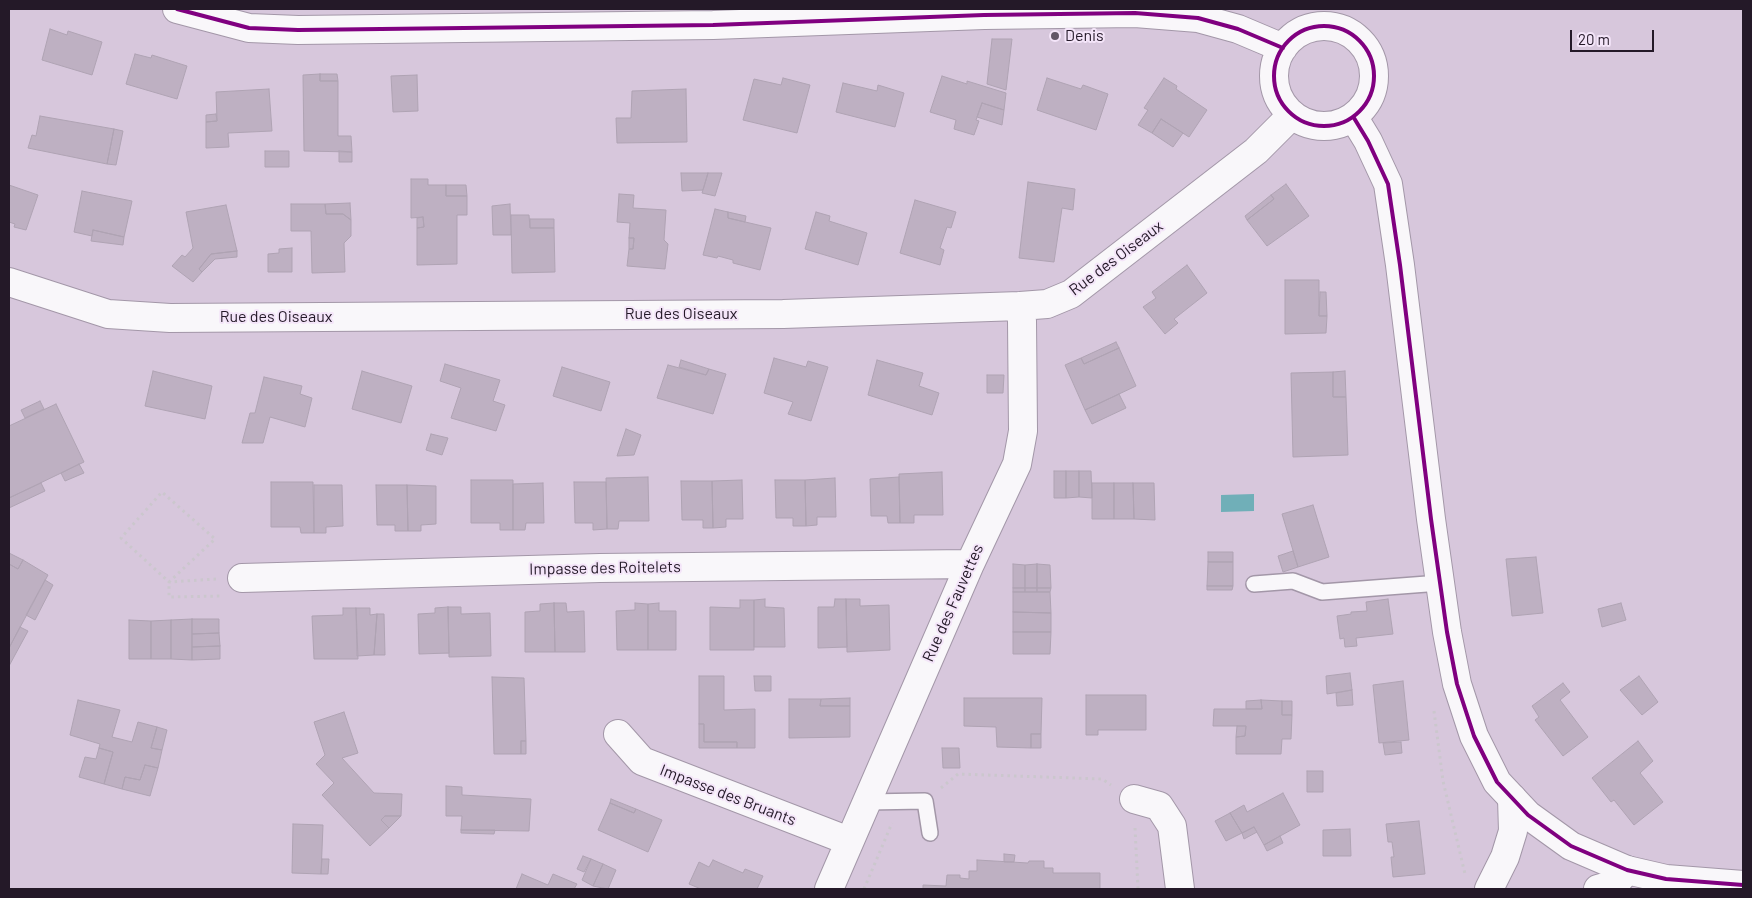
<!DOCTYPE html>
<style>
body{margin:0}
#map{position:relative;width:1752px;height:898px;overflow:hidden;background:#d7c7dc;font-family:Barlow,sans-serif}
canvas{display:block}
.frame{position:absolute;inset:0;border:10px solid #241928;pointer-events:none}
.scale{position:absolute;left:1570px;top:30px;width:84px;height:22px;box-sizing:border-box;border:2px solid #241928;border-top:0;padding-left:6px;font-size:15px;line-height:18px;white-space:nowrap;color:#241928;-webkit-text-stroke:4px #f4e5f9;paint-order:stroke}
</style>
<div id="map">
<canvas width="1752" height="898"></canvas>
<div class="frame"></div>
<div class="scale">20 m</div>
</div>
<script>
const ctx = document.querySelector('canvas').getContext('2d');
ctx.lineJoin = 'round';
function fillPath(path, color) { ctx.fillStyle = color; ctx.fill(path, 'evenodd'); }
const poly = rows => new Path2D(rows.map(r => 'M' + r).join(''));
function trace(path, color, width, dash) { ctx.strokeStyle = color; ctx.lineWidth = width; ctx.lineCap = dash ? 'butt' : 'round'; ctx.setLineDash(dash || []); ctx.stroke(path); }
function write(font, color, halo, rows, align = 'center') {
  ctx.font = font + ' Barlow,sans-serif'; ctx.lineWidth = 4; ctx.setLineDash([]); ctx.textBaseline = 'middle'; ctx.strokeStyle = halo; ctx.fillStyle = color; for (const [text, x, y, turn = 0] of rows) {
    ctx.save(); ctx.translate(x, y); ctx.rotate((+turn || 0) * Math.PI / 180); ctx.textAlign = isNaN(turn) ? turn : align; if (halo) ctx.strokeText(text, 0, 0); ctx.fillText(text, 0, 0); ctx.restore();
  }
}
fillPath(poly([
 [1254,494,1254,511,1221,512,1221,495]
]), '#70afb8');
const building = poly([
 [50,29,67,35,68,31,102,42,92,75,42,60,50,29],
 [992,39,1012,39,1006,90,987,84,992,39],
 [135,54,151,58,152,55,187,66,177,99,126,84,135,54],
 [320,74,337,74,338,81,320,81,320,74],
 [320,74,320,81,338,81,338,136,351,136,352,152,304,151,303,75,320,74],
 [417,75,418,111,393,112,391,76,417,75],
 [942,76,967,84,967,81,1006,93,1004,110,982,103,976,120,979,121,974,135,954,129,956,120,930,112,942,76],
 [783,78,810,85,797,133,743,120,754,79,781,85,783,78],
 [1047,78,1081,89,1083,85,1108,94,1096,130,1037,110,1047,78],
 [1164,78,1177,86,1176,89,1207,110,1189,137,1161,119,1152,133,1138,125,1148,110,1144,108,1164,78],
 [843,83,877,91,878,85,904,93,895,127,836,112,843,83],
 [269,89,272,131,228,133,229,147,206,148,206,122,217,121,216,92,269,89],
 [686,89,687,142,617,143,616,118,631,118,632,91,686,89],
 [982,103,1004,110,1002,125,977,117,982,103],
 [216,114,217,121,206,122,206,115,216,114],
 [40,116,114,129,107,164,28,148,32,135,36,136,40,116],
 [1161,119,1183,133,1173,147,1152,133,1161,119],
 [114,129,123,131,116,165,107,164,114,129],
 [265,151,289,151,289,167,265,167,265,151],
 [339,151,352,152,352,162,339,162,339,151],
 [681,173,708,173,703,190,682,191,681,173],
 [708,173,722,173,715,196,702,193,708,173],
 [411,179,428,179,428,185,446,185,446,196,467,196,467,215,457,215,457,264,417,265,417,228,424,227,423,217,411,218,411,179],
 [1028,182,1075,189,1073,210,1062,208,1054,262,1019,258,1028,182],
 [1286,184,1309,216,1267,246,1247,220,1274,199,1271,195,1286,184],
 [9,185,38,195,26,230,14,227,15,224,9,222,9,185],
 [446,185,466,185,467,196,446,196,446,185],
 [82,191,132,201,124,237,93,230,92,236,74,232,82,191],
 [619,194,634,195,633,208,666,210,664,240,668,244,665,269,627,266,629,249,633,249,634,238,629,238,630,223,617,222,619,194],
 [1271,195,1274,199,1247,220,1245,216,1271,195],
 [915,200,956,212,951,228,947,227,940,248,944,250,940,265,900,253,915,200],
 [350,203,351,220,343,214,326,214,325,204,350,203],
 [291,204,325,204,326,214,343,214,351,220,351,236,344,243,345,272,312,273,311,231,291,231,291,204],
 [510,204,511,235,493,235,492,206,510,204],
 [226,205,237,251,211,254,199,269,202,272,193,282,172,266,182,255,185,257,193,248,186,212,226,205],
 [715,209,728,212,728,218,771,228,760,270,733,263,733,260,718,256,717,258,703,255,715,209],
 [728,212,746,216,745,222,728,218,728,212],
 [816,212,830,216,829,221,867,233,858,265,805,249,816,212],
 [511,215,529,215,530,228,554,228,555,272,512,273,511,215],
 [423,217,424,227,417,228,417,218,423,217],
 [530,219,554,219,554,228,530,228,530,219],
 [93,230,124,237,123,245,91,241,93,230],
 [629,238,634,238,633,249,629,249,629,238],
 [292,248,292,272,268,272,268,254,279,253,279,249,292,248],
 [237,251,237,257,215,259,202,272,199,269,211,254,237,251],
 [1187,265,1207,293,1174,319,1178,323,1165,334,1143,307,1156,298,1152,292,1187,265],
 [1285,280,1319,280,1319,316,1327,316,1326,333,1285,334,1285,280],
 [1320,292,1326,292,1327,316,1319,316,1320,292],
 [1116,342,1119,348,1084,364,1081,358,1116,342],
 [1119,348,1136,386,1085,410,1065,365,1081,358,1084,364,1119,348],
 [774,358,806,367,808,361,828,367,811,421,788,414,793,402,764,393,774,358],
 [681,360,709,369,706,375,679,367,681,360],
 [877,360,923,373,919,386,939,393,932,415,868,395,877,360],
 [445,364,500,380,493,401,505,405,496,431,451,418,461,388,440,381,445,364],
 [668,365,706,375,709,369,726,374,713,414,657,398,668,365],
 [562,367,610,382,601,411,553,396,562,367],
 [153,371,212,386,205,419,145,406,153,371],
 [362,371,412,386,401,423,352,409,362,371],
 [1345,371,1346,397,1333,397,1333,372,1345,371],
 [1333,372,1333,397,1346,397,1348,455,1293,457,1291,373,1333,372],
 [987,375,1004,375,1003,393,987,393,987,375],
 [264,377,302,386,300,394,312,398,305,427,270,417,263,443,242,443,250,413,255,413,264,377],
 [1119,394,1126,408,1092,424,1085,410,1119,394],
 [40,401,44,409,25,418,21,410,40,401],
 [56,404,84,462,9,498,9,426,56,404],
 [626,429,641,435,634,455,617,456,626,429],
 [431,434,448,438,442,455,426,450,431,434],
 [79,464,84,473,65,481,61,473,79,464],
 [1054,471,1066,471,1066,498,1054,498,1054,471],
 [1066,471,1079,471,1079,497,1066,498,1066,471],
 [1079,471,1091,471,1092,498,1079,497,1079,471],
 [942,472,943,515,914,515,914,523,900,523,899,474,942,472],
 [648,477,649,521,619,521,618,529,607,529,606,478,648,477],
 [899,477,900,523,888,523,887,516,871,516,870,479,899,477],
 [835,478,836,517,817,517,817,525,806,526,805,480,835,478],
 [471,480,513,480,513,530,500,530,500,523,471,523,471,480],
 [742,480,743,519,726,519,726,527,713,528,712,481,742,480],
 [775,480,805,480,806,526,793,526,793,518,776,518,775,480],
 [681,481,712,481,713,528,703,528,703,520,682,520,681,481],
 [271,482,313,482,314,533,301,533,300,527,271,527,271,482],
 [574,482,606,482,607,529,593,530,593,523,575,523,574,482],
 [41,483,45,491,9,508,9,498,41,483],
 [543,483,544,523,526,523,525,530,513,530,513,484,543,483],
 [1092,483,1114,483,1114,519,1092,519,1092,483],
 [1114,483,1133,483,1134,519,1114,519,1114,483],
 [1133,483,1154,483,1155,520,1134,519,1133,483],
 [314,485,342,485,343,526,326,527,326,533,314,533,314,485],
 [376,485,407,485,408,531,395,531,395,525,377,525,376,485],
 [407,485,436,486,436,524,421,525,421,531,408,531,407,485],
 [1313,505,1329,557,1298,567,1282,514,1313,505],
 [1293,551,1298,567,1283,572,1278,556,1293,551],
 [1208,552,1233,552,1233,562,1208,562,1208,552],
 [9,553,23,560,18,569,9,564,9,553],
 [1536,557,1543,613,1512,616,1506,559,1536,557],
 [23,560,48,575,9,648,9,564,18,569,23,560],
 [1208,562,1233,562,1233,586,1207,586,1208,562],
 [1013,564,1025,565,1025,588,1013,588,1013,564],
 [1037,564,1037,588,1025,588,1025,565,1037,564],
 [1037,564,1050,565,1051,588,1037,588,1037,564],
 [45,580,53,585,35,620,26,615,45,580],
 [1207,586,1233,586,1232,590,1207,590,1207,586],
 [1013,588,1025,588,1025,592,1013,592,1013,588],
 [1025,588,1037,588,1037,592,1025,592,1025,588],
 [1037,588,1051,588,1050,592,1037,592,1037,588],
 [1013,592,1050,592,1051,613,1013,612,1013,592],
 [765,599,765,607,784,608,785,647,754,647,754,600,765,599],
 [835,599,846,599,847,647,818,648,818,607,834,607,835,599],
 [846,599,860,599,860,606,889,605,890,650,847,652,846,599],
 [1388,599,1393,634,1356,638,1357,646,1345,647,1344,638,1340,639,1337,616,1351,614,1351,612,1367,611,1366,602,1388,599],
 [740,600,754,600,754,650,710,650,710,607,740,608,740,600],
 [554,603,555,652,525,652,525,612,540,611,540,604,554,603],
 [554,603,566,603,567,612,584,611,585,652,555,652,554,603],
 [635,603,648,604,648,650,617,650,616,611,635,610,635,603],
 [659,603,659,611,676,611,676,650,648,650,648,604,659,603],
 [1621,603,1626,620,1602,627,1598,609,1621,603],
 [448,607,449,653,419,654,418,614,435,613,435,608,448,607],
 [448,607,461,607,461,614,490,613,491,656,449,657,448,607],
 [343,608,356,608,358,659,314,659,312,616,343,615,343,608],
 [356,608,370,608,370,615,377,614,374,655,357,656,356,608],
 [1013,612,1051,613,1051,632,1013,632,1013,612],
 [377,614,384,614,385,655,374,655,377,614],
 [192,619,219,619,219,633,192,634,192,619],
 [192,619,192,660,171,659,171,620,192,619],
 [129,620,151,621,151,659,129,659,129,620],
 [171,620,171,659,151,659,151,621,171,620],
 [20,627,28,631,9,666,9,648,20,627],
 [1013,632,1051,632,1050,654,1013,654,1013,632],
 [219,633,220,646,192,647,192,634,219,633],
 [220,646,220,659,192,660,192,647,220,646],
 [1350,673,1352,690,1327,694,1326,676,1350,673],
 [699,676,724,676,724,710,755,709,755,748,737,748,737,742,704,742,704,724,699,724,699,676],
 [754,676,771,676,771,691,755,691,754,676],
 [1639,676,1658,702,1642,715,1620,690,1639,676],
 [492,677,524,678,526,741,521,741,521,754,494,754,492,677],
 [1403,681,1409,740,1379,743,1373,685,1403,681],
 [1563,683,1570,692,1560,700,1588,737,1563,756,1535,720,1539,717,1532,706,1563,683],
 [1352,690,1353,705,1337,706,1336,693,1352,690],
 [1086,695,1146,695,1146,730,1098,730,1098,735,1086,735,1086,695],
 [850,698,850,706,820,706,821,699,850,698],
 [964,698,1042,698,1041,734,1031,734,1031,748,997,747,996,727,964,726,964,698],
 [789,699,821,699,820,706,850,706,850,737,789,738,789,699],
 [78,700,120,710,112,737,132,742,138,722,157,727,151,748,162,750,158,768,145,765,140,780,125,777,122,789,104,784,113,752,99,748,100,744,70,735,78,700],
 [1261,700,1282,701,1282,715,1292,715,1291,739,1282,739,1281,754,1236,754,1236,737,1245,736,1246,726,1213,726,1214,709,1262,709,1261,700],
 [1261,700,1262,709,1246,709,1246,701,1261,700],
 [1282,701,1292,701,1292,715,1282,715,1282,701],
 [344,712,358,753,342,758,374,793,402,794,401,816,385,816,381,820,389,828,370,846,322,795,334,783,316,764,325,755,314,722,344,712],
 [699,724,704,724,704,742,737,742,737,748,699,748,699,724],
 [1237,726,1246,726,1245,736,1236,737,1237,726],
 [157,727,167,730,162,750,151,748,157,727],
 [1031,734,1041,734,1041,748,1031,748,1031,734],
 [521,741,526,741,526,754,521,754,521,741],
 [1638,741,1653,761,1640,773,1663,802,1634,825,1614,800,1611,802,1592,778,1638,741],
 [1401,742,1402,753,1385,755,1383,743,1401,742],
 [99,748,113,752,104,784,79,777,85,757,96,759,99,748],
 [942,748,959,748,960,768,943,768,942,748],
 [145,765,158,768,150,796,122,789,125,777,140,780,145,765],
 [1307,771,1323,771,1323,792,1307,792,1307,771],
 [446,786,462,787,462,795,531,799,529,831,461,830,462,816,446,816,446,786],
 [1283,793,1300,825,1264,845,1254,827,1242,833,1230,813,1244,805,1247,812,1283,793],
 [611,799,636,809,634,813,610,803,611,799],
 [610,803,634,813,636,809,662,820,648,852,598,830,610,803],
 [1230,813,1242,833,1226,841,1215,821,1230,813],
 [385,816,401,816,389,828,381,820,385,816],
 [1419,821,1425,874,1393,877,1391,857,1394,857,1392,842,1388,842,1386,824,1419,821],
 [293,824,323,825,321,874,292,873,293,824],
 [1254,827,1257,832,1244,839,1242,833,1254,827],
 [1350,829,1351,856,1323,856,1323,830,1350,829],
 [461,830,495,830,494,834,461,833,461,830],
 [1280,836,1283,843,1267,851,1264,845,1280,836],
 [1004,854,1015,855,1014,862,1004,862,1004,854],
 [583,856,591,859,584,872,577,869,583,856],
 [322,859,329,859,328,874,321,874,322,859],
 [591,859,603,864,593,886,582,880,591,859],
 [713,860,743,873,745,869,763,876,757,889,701,889,689,884,699,862,709,867,713,860],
 [977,860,1028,863,1029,861,1044,861,1044,868,1053,868,1053,873,1100,873,1100,889,923,889,923,885,946,886,947,875,960,875,960,878,969,879,969,871,977,871,977,860],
 [603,864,616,870,608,889,593,886,603,864],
 [522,874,548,885,553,874,577,884,574,889,516,889,522,874]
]);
fillPath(building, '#beb0c2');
trace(building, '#afa3b3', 1);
const service = poly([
 [1254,584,1293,581,1322,592,1440,583],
 [867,802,925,801,930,833]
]);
const minor = poly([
 [9,282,108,314,170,318,783,314,1020,306,1047,304,1071,294,1256,151,1292,115],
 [242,578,600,568,970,564],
 [618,734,642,761,849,841],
 [1134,799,1159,806,1172,826,1180,889],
 [829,889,970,564,1017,464,1023,431,1022,321,1020,306],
 [1489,889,1505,857,1513,831,1512,798],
 [1598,889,1615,884,1627,870]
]);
const tertiary = poly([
 [177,9,249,28,298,30,713,25,984,15,1135,13,1198,18,1238,29,1283,48],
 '1274 76a50 50 0 1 1 100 0a50 50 0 1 1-100 0Z',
 [1354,118,1368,141,1388,184,1400,265,1431,519,1447,632,1457,684,1474,736,1497,782,1528,815,1571,846,1627,870,1666,879,1743,885]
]);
trace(service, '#a397a8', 18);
trace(minor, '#a397a8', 30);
trace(tertiary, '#a397a8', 30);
trace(poly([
 [216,579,169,582,121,538,162,492,215,539,169,582,169,597,221,596],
 [1434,711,1443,781,1465,874],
 [941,788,958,774,1102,779,1111,785],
 [1135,828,1138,889],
 [864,889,892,823]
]), '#cbc7cd', 3, [2.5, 4]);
trace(service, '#f9f7fa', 15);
trace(minor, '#f9f7fa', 28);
trace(tertiary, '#f9f7fa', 28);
trace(poly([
 [177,9,249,28,298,30,713,25,984,15,1135,13,1198,18,1238,29,1283,48],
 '1274 76a50 50 0 1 1 100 0a50 50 0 1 1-100 0Z',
 [1354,118,1368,141,1388,184,1400,265,1431,519,1447,632,1457,684,1474,736,1497,782,1528,815,1571,846,1627,870,1666,879,1743,885]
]), '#800080', 4);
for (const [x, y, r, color] of [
 [1055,36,5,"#635667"]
]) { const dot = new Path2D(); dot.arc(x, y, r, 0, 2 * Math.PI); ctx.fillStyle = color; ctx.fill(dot); trace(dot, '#f4e5f9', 2); }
write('16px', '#241928', '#f4e5f9', [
 ["Denis",1065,36]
], 'left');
write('16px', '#241928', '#f4e5f9', [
 ["Rue des Oiseaux",1116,258,-37],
 ["Rue des Oiseaux",681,314],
 ["Rue des Oiseaux",276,317],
 ["Impasse des Roitelets",605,568,-1],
 ["Rue des Fauvettes",953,603,-66],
 ["Impasse des Bruants",728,795,21]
]);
</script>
